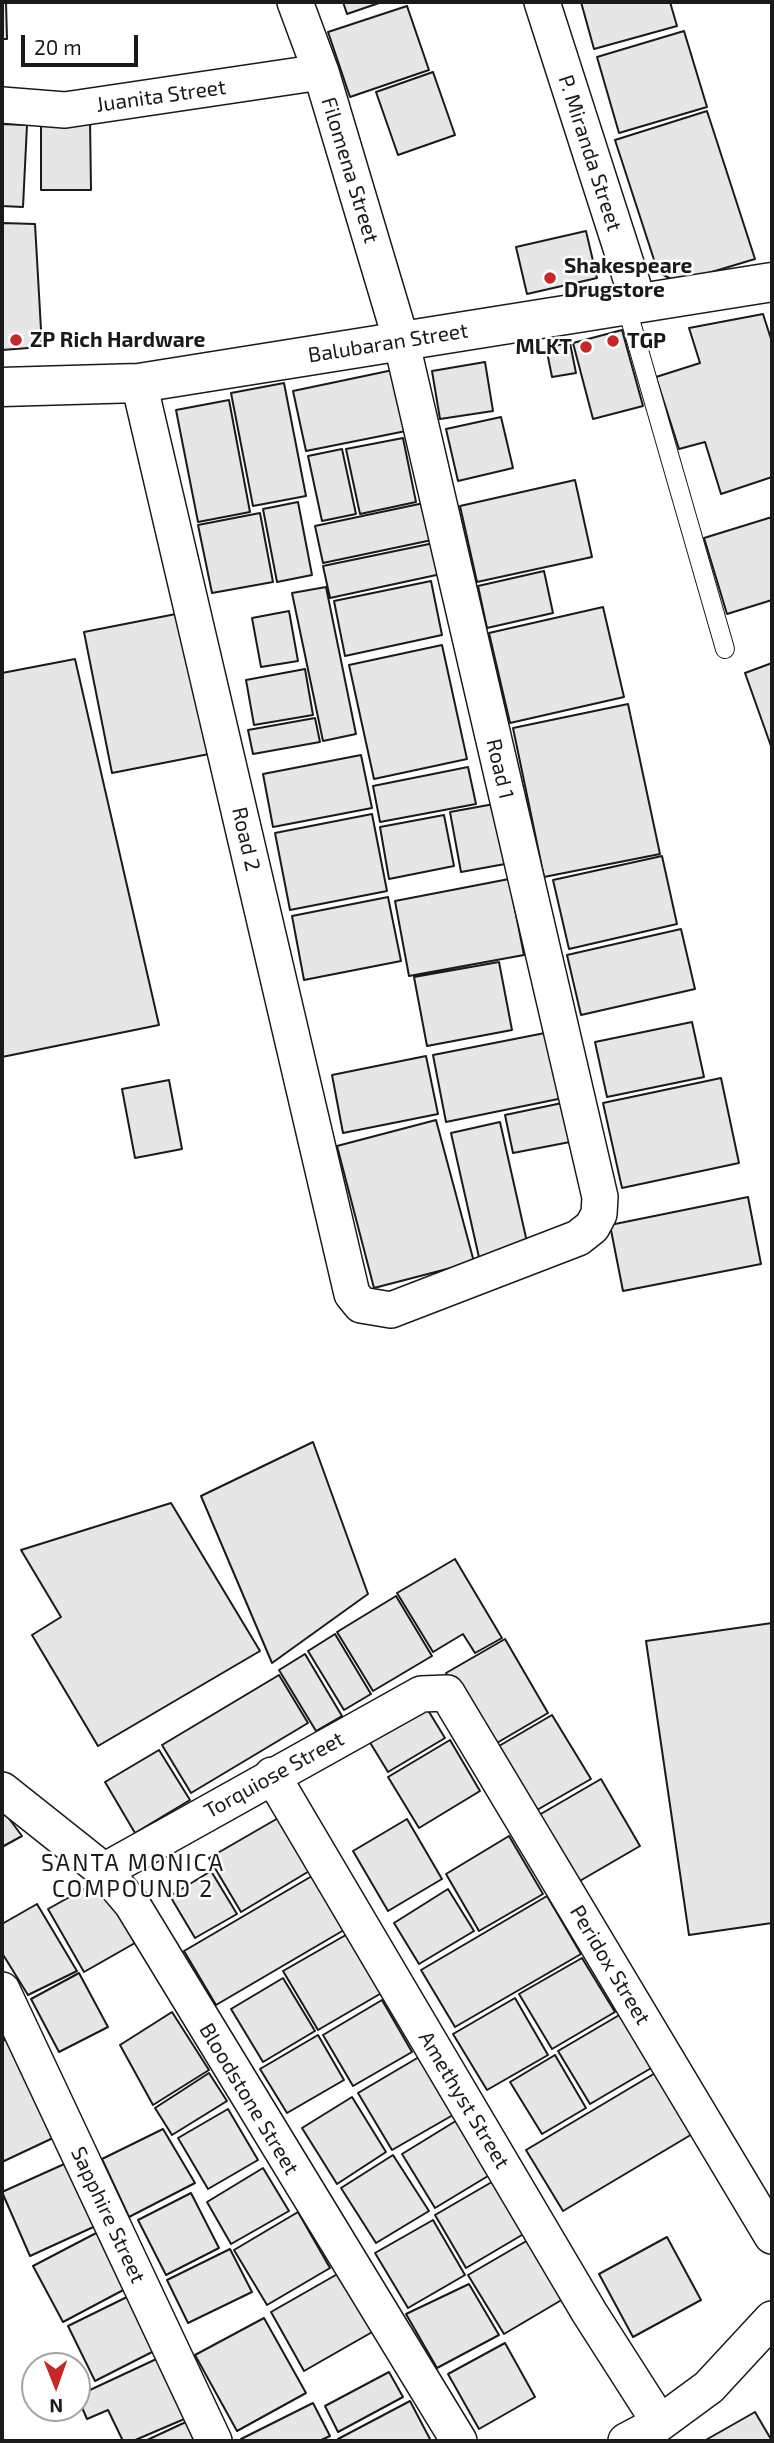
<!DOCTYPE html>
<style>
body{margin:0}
#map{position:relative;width:774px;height:2443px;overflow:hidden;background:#fff;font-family:"Exo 2",sans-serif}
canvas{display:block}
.frame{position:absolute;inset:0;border:4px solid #1a1a1a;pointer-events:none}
.north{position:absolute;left:21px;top:2352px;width:70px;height:70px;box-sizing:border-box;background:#fff;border:2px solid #a3a3a3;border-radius:50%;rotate:179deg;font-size:19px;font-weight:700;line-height:28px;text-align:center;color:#1a1a1a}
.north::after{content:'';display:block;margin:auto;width:24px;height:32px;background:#c62828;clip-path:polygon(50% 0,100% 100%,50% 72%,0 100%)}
.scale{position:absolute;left:21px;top:35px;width:117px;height:32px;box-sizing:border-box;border:4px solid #1a1a1a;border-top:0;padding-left:9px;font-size:21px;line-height:24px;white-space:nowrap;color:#1a1a1a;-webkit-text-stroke:5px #fff;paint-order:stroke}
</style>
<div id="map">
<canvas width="774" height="2443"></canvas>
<div class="frame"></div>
<div class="north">N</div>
<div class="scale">20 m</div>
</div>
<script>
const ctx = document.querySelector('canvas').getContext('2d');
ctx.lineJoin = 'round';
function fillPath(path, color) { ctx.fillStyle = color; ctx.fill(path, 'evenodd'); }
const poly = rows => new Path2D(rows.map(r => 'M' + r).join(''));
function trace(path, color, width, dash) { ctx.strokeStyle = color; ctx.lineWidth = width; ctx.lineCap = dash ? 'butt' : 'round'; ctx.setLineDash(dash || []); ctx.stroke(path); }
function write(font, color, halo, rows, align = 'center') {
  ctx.font = font + ' "Exo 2",sans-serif'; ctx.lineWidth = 5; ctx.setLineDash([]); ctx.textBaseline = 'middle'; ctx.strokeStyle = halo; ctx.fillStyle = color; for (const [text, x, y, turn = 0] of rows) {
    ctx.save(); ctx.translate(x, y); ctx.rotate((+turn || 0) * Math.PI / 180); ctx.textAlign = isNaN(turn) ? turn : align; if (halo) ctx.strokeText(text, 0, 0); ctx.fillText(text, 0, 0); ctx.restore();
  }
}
const building = poly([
 [2,2,6,2,7,39,2,39,2,2],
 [343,2,382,2,347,14,343,2],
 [581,2,670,2,677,26,594,49,581,2],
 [407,6,429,70,350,97,328,32,407,6],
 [684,31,707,107,619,133,597,57,684,31],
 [433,72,455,135,398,155,376,92,433,72],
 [707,111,755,259,705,274,671,279,658,272,615,140,707,111],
 [41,119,90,119,91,190,41,190,41,119],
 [2,124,27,125,23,207,2,206,2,124],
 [2,223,35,224,42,347,2,350,2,223],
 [586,231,597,278,527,294,516,247,586,231],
 [763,314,772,342,772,477,721,494,705,442,679,449,656,377,700,363,689,328,763,314],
 [622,330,643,406,593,419,573,343,622,330],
 [570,343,576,373,552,377,546,347,570,343],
 [485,362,493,411,440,419,432,371,485,362],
 [393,370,406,431,306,451,293,391,393,370],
 [284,383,306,496,253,506,231,393,284,383],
 [229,400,250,512,198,522,176,410,229,400],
 [501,417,513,468,458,481,446,429,501,417],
 [403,438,416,502,360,514,346,449,403,438],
 [342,449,356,514,322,521,308,456,342,449],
 [575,480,592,557,477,582,460,506,575,480],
 [298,502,312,575,277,582,263,509,298,502],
 [424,503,432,540,323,563,315,526,424,503],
 [260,513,273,582,212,593,198,525,260,513],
 [772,517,772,600,727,614,704,538,772,517],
 [434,543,441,574,330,598,323,566,434,543],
 [544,571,553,613,487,628,478,586,544,571],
 [431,581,442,635,345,656,334,601,431,581],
 [326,587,356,734,323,741,292,593,326,587],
 [603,607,624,697,510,723,489,633,603,607],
 [289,611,298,661,261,667,252,618,289,611],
 [181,613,209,754,112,773,84,632,181,613],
 [442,645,467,759,374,779,349,665,442,645],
 [75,659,159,1025,2,1057,2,673,75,659],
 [772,663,772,749,745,673,772,663],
 [305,669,313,715,254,725,246,680,305,669],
 [628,704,660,854,544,877,513,728,628,704],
 [315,718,320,742,253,754,248,730,315,718],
 [361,755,372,808,273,827,263,774,361,755],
 [468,767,476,804,380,822,373,786,468,767],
 [494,804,505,864,461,872,450,812,494,804],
 [372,814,387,891,290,910,275,833,372,814],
 [444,815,454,866,389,879,380,827,444,815],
 [662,856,677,924,569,949,553,880,662,856],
 [509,879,524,955,409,976,395,901,509,879],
 [388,897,401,961,304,980,292,916,388,897],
 [681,929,695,989,581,1015,567,955,681,929],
 [499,962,512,1030,427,1046,414,977,499,962],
 [692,1022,704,1077,607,1097,595,1042,692,1022],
 [550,1032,563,1098,446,1122,433,1055,550,1032],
 [426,1056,438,1114,343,1133,332,1075,426,1056],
 [721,1078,739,1163,622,1188,603,1103,721,1078],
 [169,1080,182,1149,135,1158,122,1089,169,1080],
 [562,1103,570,1142,513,1153,505,1115,562,1103],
 [436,1120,474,1262,374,1288,337,1146,436,1120],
 [500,1122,529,1251,480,1262,451,1133,500,1122],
 [748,1197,761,1264,623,1291,610,1225,748,1197],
 [313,1442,368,1594,272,1663,201,1496,313,1442],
 [171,1503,260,1651,98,1746,32,1635,61,1617,21,1550,171,1503],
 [455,1559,502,1638,475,1653,463,1634,433,1652,397,1593,455,1559],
 [396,1596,432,1656,373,1691,337,1632,396,1596],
 [772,1623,772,1923,689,1935,646,1641,772,1623],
 [335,1634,371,1694,344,1710,308,1651,335,1634],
 [505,1639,548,1713,490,1747,446,1673,505,1639],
 [305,1654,342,1716,316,1731,279,1670,305,1654],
 [279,1675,308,1723,191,1793,162,1745,279,1675],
 [423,1702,445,1738,388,1772,366,1736,423,1702],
 [552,1715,591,1779,537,1810,499,1746,552,1715],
 [450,1740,480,1791,419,1828,388,1777,450,1740],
 [159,1750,190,1800,135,1833,105,1782,159,1750],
 [601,1779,640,1846,578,1882,539,1815,601,1779],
 [2,1809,22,1836,2,1847,2,1809],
 [280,1817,311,1870,241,1912,209,1858,280,1817],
 [407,1819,442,1879,388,1911,353,1851,407,1819],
 [509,1836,543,1894,479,1931,446,1874,509,1836],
 [211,1871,237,1914,195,1938,170,1896,211,1871],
 [312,1876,344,1930,216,2005,184,1951,312,1876],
 [100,1880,135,1943,84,1972,48,1909,100,1880],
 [448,1889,474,1931,419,1964,394,1923,448,1889],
 [547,1896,581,1954,455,2027,421,1970,547,1896],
 [37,1904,77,1971,28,1995,2,1953,2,1924,37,1904],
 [351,1932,385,1991,318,2030,283,1971,351,1932],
 [582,1958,615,2012,552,2049,519,1994,582,1958],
 [79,1973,108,2027,59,2052,31,1999,79,1973],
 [283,1978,315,2031,263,2062,231,2009,283,1978],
 [515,1998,548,2055,487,2090,453,2034,515,1998],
 [382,2000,412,2052,353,2086,323,2035,382,2000],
 [172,2012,209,2070,153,2105,120,2045,172,2012],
 [621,2014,653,2067,590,2104,558,2051,621,2014],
 [318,2035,344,2080,287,2113,260,2069,318,2035],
 [7,2039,53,2138,2,2162,2,2041,7,2039],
 [555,2055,586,2108,542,2134,510,2082,555,2055],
 [419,2057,453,2115,392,2150,358,2093,419,2057],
 [662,2069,699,2130,563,2211,526,2150,662,2069],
 [209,2073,227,2101,172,2135,155,2108,209,2073],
 [352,2097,386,2152,337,2184,302,2128,352,2097],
 [228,2109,258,2160,208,2189,178,2138,228,2109],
 [459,2119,493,2173,435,2208,402,2154,459,2119],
 [163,2129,195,2183,129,2217,102,2159,163,2129],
 [393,2155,429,2211,376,2243,341,2188,393,2155],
 [71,2161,100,2224,30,2256,2,2192,71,2161],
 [263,2168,289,2211,231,2244,207,2202,263,2168],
 [497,2179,527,2232,466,2268,435,2215,497,2179],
 [191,2193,219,2248,166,2275,138,2220,191,2193],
 [298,2212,330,2268,267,2305,234,2250,298,2212],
 [433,2220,465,2275,408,2308,375,2253,433,2220],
 [100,2231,129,2287,63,2322,33,2266,100,2231],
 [535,2236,570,2295,504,2334,468,2275,535,2236],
 [667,2237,701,2300,633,2337,599,2274,667,2237],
 [230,2249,252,2292,188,2323,167,2280,230,2249],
 [341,2272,374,2331,304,2371,271,2312,341,2272],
 [469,2284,499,2335,437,2368,406,2314,469,2284],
 [131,2295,158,2349,95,2381,68,2326,131,2295],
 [264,2318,306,2393,237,2431,195,2355,264,2318],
 [505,2343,535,2397,479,2429,448,2374,505,2343],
 [165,2355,196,2414,133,2441,123,2441,108,2410,87,2419,77,2396,165,2355],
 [389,2372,403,2397,338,2432,325,2406,389,2372],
 [410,2401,431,2441,339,2441,338,2439,410,2401],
 [313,2403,330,2436,319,2441,242,2441,241,2439,313,2403],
 [755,2412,772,2441,704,2441,755,2412],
 [188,2421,198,2441,145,2441,188,2421]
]);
fillPath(building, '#e6e6e6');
trace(building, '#1a1a1a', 2);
const service = poly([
 [626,305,725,649]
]);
const minor = poly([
 [542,2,639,304],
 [2,105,65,110,321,72],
 [139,383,352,1294,361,1305,391,1310,578,1238,592,1227,599,1214,600,1197,401,340,321,72,295,2],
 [272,1775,589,2312,660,2423],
 [2,1790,104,1871,132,1904,459,2441],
 [104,1871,421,1694,447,1693,772,2236],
 [2,1990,214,2441],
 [626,2441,660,2423,709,2387,772,2319]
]);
const tertiary = poly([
 [2,387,139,383,772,282]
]);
trace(service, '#1a1a1a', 20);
trace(minor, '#1a1a1a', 38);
trace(tertiary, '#1a1a1a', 41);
trace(service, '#fff', 18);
trace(minor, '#fff', 35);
trace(tertiary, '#fff', 38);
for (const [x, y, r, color] of [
 [550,278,7,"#c62828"],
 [16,340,7,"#c62828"],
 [613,341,7,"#c62828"],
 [586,347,7,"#c62828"]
]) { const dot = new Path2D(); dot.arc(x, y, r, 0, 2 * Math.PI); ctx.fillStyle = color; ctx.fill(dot); trace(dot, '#fff', 2.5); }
write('21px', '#1a1a1a', '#fff', [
 ["Juanita Street",161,96,-8],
 ["P. Miranda Street",590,153,72],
 ["Filomena Street",350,170,73],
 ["Balubaran Street",388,343,-9],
 ["Road 1",500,769,77],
 ["Road 2",246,839,77],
 ["Torquiose Street",274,1775,-29],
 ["Peridox Street",610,1965,59],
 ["Bloodstone Street",249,2099,59],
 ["Amethyst Street",464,2100,59],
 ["Sapphire Street",108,2215,65]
]);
write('bold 21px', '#1a1a1a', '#fff', [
 ["Shakespeare",564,266],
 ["Drugstore",564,290],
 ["ZP Rich Hardware",30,340],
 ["TGP",627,341],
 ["MLKT",572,347,"right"]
], 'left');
ctx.letterSpacing = '2px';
write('23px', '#1a1a1a', '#fff', [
 ["SANTA MONICA",133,1863],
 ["COMPOUND 2",133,1889]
]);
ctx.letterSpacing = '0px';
</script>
